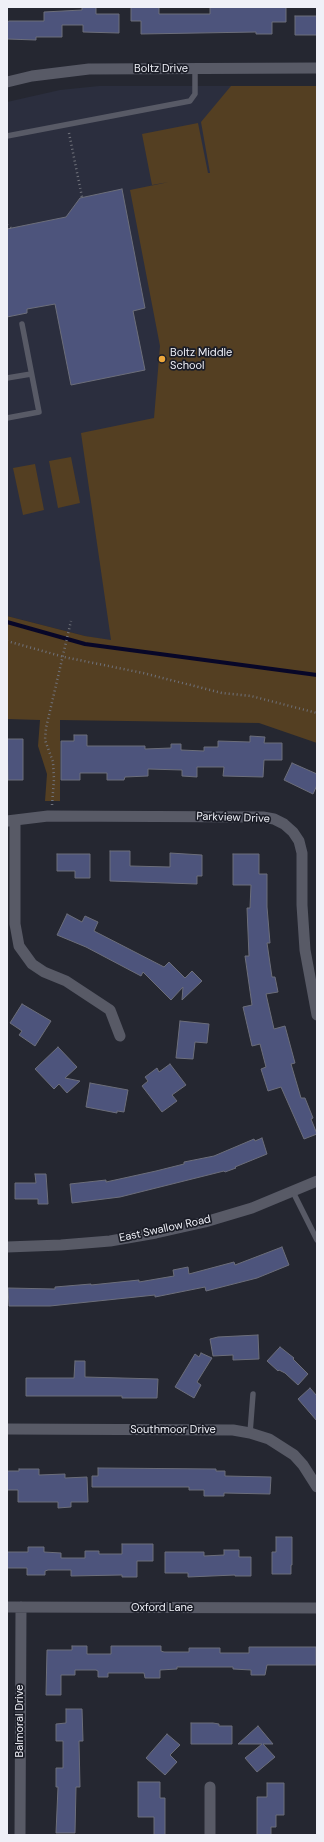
<!DOCTYPE html>
<style>
body{margin:0}
#map{position:relative;width:324px;height:1842px;overflow:hidden;background:#252731;font-family:"DM Sans",sans-serif}
canvas{display:block}
.frame{position:absolute;inset:0;border:8px solid #eff0f7;pointer-events:none}
</style>
<div id="map">
<canvas width="324" height="1842"></canvas>
<div class="frame"></div>
</div>
<script>
const ctx = document.querySelector('canvas').getContext('2d');
ctx.lineJoin = 'round';
function fillPath(path, color) { ctx.fillStyle = color; ctx.fill(path, 'evenodd'); }
const poly = rows => new Path2D(rows.map(r => 'M' + r).join(''));
function trace(path, color, width, dash) { ctx.strokeStyle = color; ctx.lineWidth = width; ctx.lineCap = dash ? 'butt' : 'round'; ctx.setLineDash(dash || []); ctx.stroke(path); }
function write(font, color, halo, rows, align = 'center') {
  ctx.font = font + ' "DM Sans",sans-serif'; ctx.lineWidth = 3.5; ctx.setLineDash([]); ctx.textBaseline = 'middle'; ctx.strokeStyle = halo; ctx.fillStyle = color; for (const [text, x, y, turn = 0] of rows) {
    ctx.save(); ctx.translate(x, y); ctx.rotate((+turn || 0) * Math.PI / 180); ctx.textAlign = isNaN(turn) ? turn : align; if (halo) ctx.strokeText(text, 0, 0); ctx.fillText(text, 0, 0); ctx.restore();
  }
}
fillPath(poly([
 [99,86,317,86,111,641,85,636,7,616,7,102,60,90]
]), '#2b2e3e');
fillPath(poly([
 [231,86,317,86,317,743,259,723,60,720,60,801,45,801,47,774,38,746,40,720,7,719,7,616,85,636,111,640,81,433,154,418,160,346,130,190,169,182,152,185,142,134,198,123,208,173,210,173,201,122],
 [71,457,80,503,58,508,49,461],
 [35,464,44,510,23,515,13,468]
]), '#543f22');
trace(poly([
 [7,622,85,644,317,675]
]), '#080728', 4);
const building = poly([
 [82,7,96,7,96,14,119,14,119,33,83,32,83,25,62,25,62,37,36,37,36,40,7,39,7,22,9,21,44,21,44,12,82,10,82,7],
 [131,7,159,7,159,14,210,14,210,7,286,7,286,22,272,22,272,34,256,34,256,32,141,34,141,21,131,21,131,7],
 [295,16,317,16,317,35,295,35,295,16],
 [122,189,145,308,133,311,145,370,71,385,55,304,27,309,27,313,7,317,7,229,66,217,80,198,122,189],
 [74,735,87,735,87,746,145,746,145,749,171,748,171,744,181,744,181,750,204,751,204,747,218,747,218,741,250,742,250,736,265,737,264,743,282,743,282,760,264,760,263,777,223,776,224,767,197,767,197,777,182,776,182,770,148,769,148,776,125,777,124,780,107,780,107,773,80,773,80,780,61,780,61,741,74,741,74,735],
 [7,739,23,739,23,780,8,780,7,739],
 [292,763,317,774,317,785,313,794,284,780,292,763],
 [110,851,130,851,130,866,170,867,170,853,202,855,202,876,197,876,197,884,110,881,110,851],
 [57,854,90,854,90,878,75,878,75,871,57,871,57,854],
 [233,854,259,854,259,874,267,874,267,907,270,943,267,943,272,977,275,977,278,992,266,994,274,1029,285,1026,295,1063,291,1064,301,1098,305,1098,313,1118,311,1119,317,1134,304,1139,281,1087,268,1091,261,1069,266,1067,260,1044,252,1046,243,1007,252,1005,245,956,249,956,247,908,250,908,251,885,233,885,233,854],
 [67,914,82,922,85,916,98,922,94,931,164,967,169,962,185,978,192,971,202,981,182,1000,183,987,171,1000,143,972,141,976,86,947,57,935,67,914],
 [22,1004,51,1021,35,1046,19,1035,22,1031,10,1023,22,1004],
 [180,1021,209,1024,207,1043,195,1042,193,1059,176,1058,180,1021],
 [58,1047,77,1067,65,1078,80,1081,67,1093,59,1084,54,1089,35,1069,58,1047],
 [170,1064,186,1085,172,1095,177,1101,162,1112,142,1086,148,1081,145,1077,157,1068,159,1072,170,1064],
 [90,1083,128,1090,124,1112,117,1111,117,1113,86,1107,90,1083],
 [262,1138,267,1154,235,1167,236,1168,225,1172,224,1171,120,1197,72,1203,70,1184,106,1180,106,1182,156,1171,184,1164,184,1162,214,1156,254,1139,255,1141,262,1138],
 [35,1174,46,1174,48,1204,38,1204,38,1199,15,1199,15,1183,36,1183,35,1174],
 [282,1247,289,1265,257,1278,206,1291,205,1287,155,1297,155,1295,50,1306,9,1306,8,1288,55,1289,55,1287,91,1284,91,1285,139,1280,139,1282,174,1276,173,1270,188,1267,189,1274,234,1262,235,1265,282,1247],
 [258,1335,259,1359,233,1360,233,1355,213,1356,210,1339,218,1337,258,1335],
 [280,1347,294,1358,293,1359,308,1374,298,1385,285,1373,279,1370,278,1371,267,1361,280,1347],
 [201,1353,212,1358,197,1382,201,1385,194,1398,175,1387,195,1354,199,1357,201,1353],
 [75,1361,85,1361,85,1377,158,1379,157,1398,122,1398,122,1396,26,1396,26,1378,74,1378,75,1361],
 [310,1388,317,1396,317,1421,298,1399,310,1388],
 [98,1468,216,1469,216,1471,225,1471,225,1476,271,1477,270,1494,224,1493,224,1496,204,1496,204,1490,189,1490,189,1487,92,1487,92,1476,98,1476,98,1468],
 [19,1469,39,1469,39,1475,65,1474,65,1478,87,1477,88,1502,71,1502,71,1507,58,1508,58,1502,18,1502,18,1490,7,1490,7,1471,19,1471,19,1469],
 [276,1537,292,1537,292,1565,291,1565,291,1574,272,1574,272,1552,276,1552,276,1537],
 [122,1544,153,1544,153,1561,137,1561,137,1577,122,1577,122,1575,71,1576,71,1570,48,1570,45,1571,45,1575,27,1575,27,1568,7,1568,7,1552,28,1552,28,1547,44,1547,44,1552,61,1553,61,1558,85,1558,85,1551,99,1551,99,1554,122,1554,122,1544],
 [224,1550,239,1550,239,1557,251,1557,251,1576,235,1576,235,1575,188,1577,188,1573,165,1573,165,1552,204,1552,204,1556,224,1555,224,1550],
 [72,1646,87,1646,87,1654,111,1654,111,1646,161,1646,161,1651,164,1652,189,1652,189,1648,220,1648,220,1653,249,1653,249,1647,316,1647,316,1665,267,1665,265,1675,251,1675,251,1670,233,1669,233,1667,177,1667,177,1669,160,1670,160,1678,145,1678,144,1673,108,1673,108,1677,98,1677,98,1671,96,1670,75,1670,75,1675,61,1675,61,1695,46,1695,47,1650,72,1650,72,1646],
 [66,1709,82,1709,83,1741,79,1741,80,1787,76,1787,75,1833,56,1833,58,1787,56,1787,56,1768,63,1768,63,1741,56,1741,56,1724,66,1723,66,1709],
 [191,1723,213,1723,219,1724,219,1726,232,1726,232,1744,191,1744,191,1723],
 [258,1726,273,1744,263,1744,275,1757,257,1772,245,1758,262,1744,238,1744,258,1726],
 [167,1734,180,1745,170,1755,177,1762,165,1775,146,1758,167,1734],
 [138,1782,160,1782,160,1798,165,1798,165,1835,154,1835,154,1817,138,1817,138,1782],
 [267,1783,284,1783,284,1815,276,1815,276,1827,271,1827,271,1835,257,1835,257,1797,267,1797,267,1783]
]);
fillPath(building, '#4d547c');
trace(building, '#6c6e7a', 1);
trace(poly([
 [69,133,82,197],
 [7,225,11,228],
 [7,641,64,657,143,673,222,693,251,696,317,713],
 [52,805,54,779,53,762,45,740,46,728,71,621]
]), '#70727b', 2.5, [1, 3]);
trace(poly([
 [7,136,190,101,195,94,195,69],
 [7,378,31,374],
 [7,418,39,412,22,324],
 [293,1192,317,1240],
 [250,1433,253,1394]
]), '#585a66', 5.5);
trace(poly([
 [7,82,32,76,89,69,317,68],
 [15,820,15,924,19,946,32,964,44,972,66,981,110,1010,120,1036],
 [7,821,48,816,263,817,274,819,284,824,293,832,299,841,302,853,302,905,305,950,317,1015],
 [7,1247,61,1245,110,1241,156,1233,205,1222,252,1208,317,1181],
 [7,1429,233,1430,250,1433,269,1439,294,1455,303,1465,317,1487],
 [7,1607,317,1608],
 [20,1835,21,1607],
 [210,1835,210,1787]
]), '#585a66', 11);
for (const [x, y, r, color] of [
 [162,359,4,"#eea83c"]
]) { const dot = new Path2D(); dot.arc(x, y, r, 0, 2 * Math.PI); ctx.fillStyle = color; ctx.fill(dot); trace(dot, '#1b1d27', 1.5); }
write('11px', '#eff0f7', '#1b1d27', [
 ["Boltz Drive",161,69],
 ["Parkview Drive",233,818,2],
 ["East Swallow Road",165,1229,-12],
 ["Southmoor Drive",173,1430],
 ["Oxford Lane",162,1608],
 ["Balmoral Drive",20,1721,-90]
]);
write('11px', '#eff0f7', '#1b1d27', [
 ["Boltz Middle",170,353],
 ["School",170,366]
], 'left');
</script>
